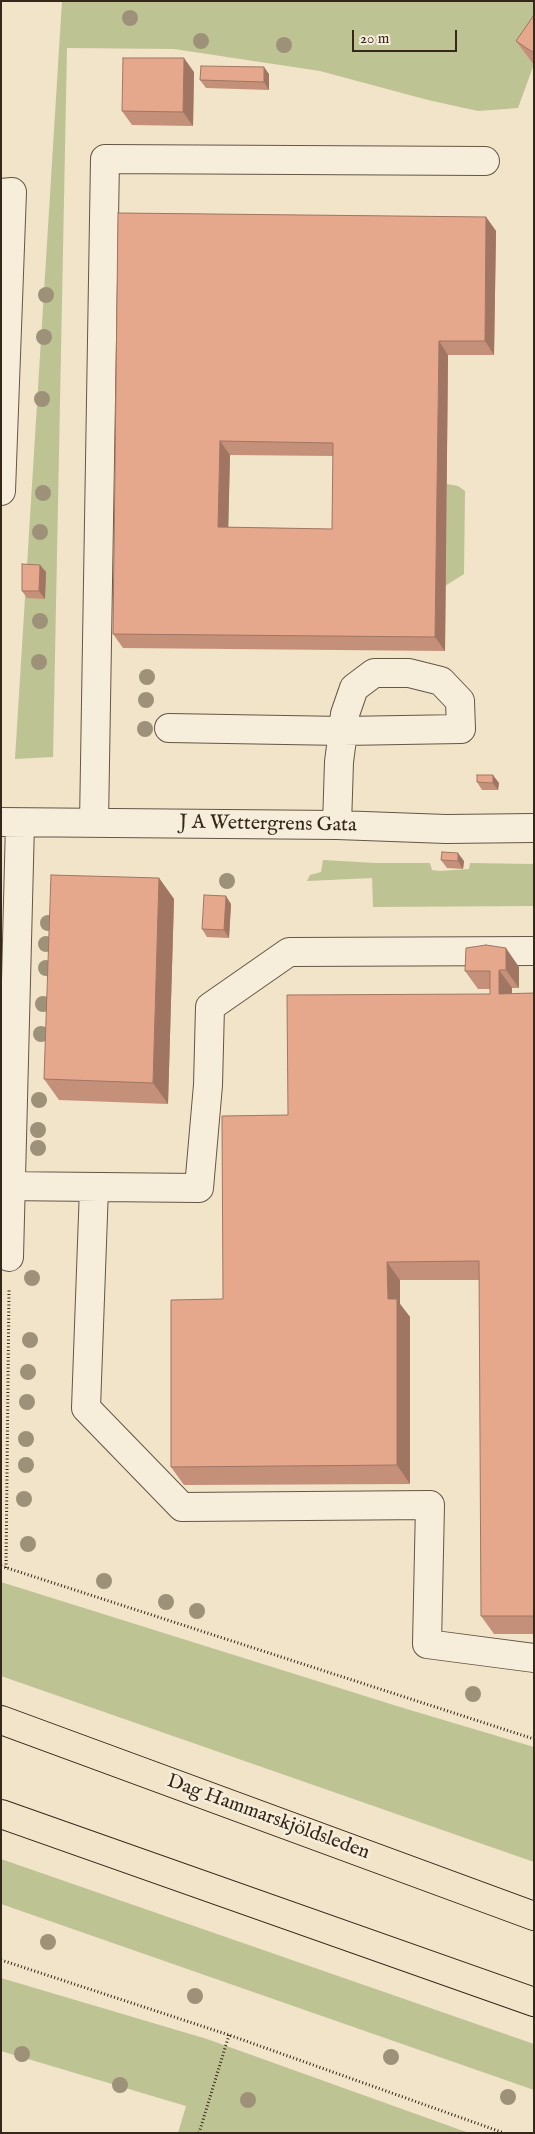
<!DOCTYPE html>
<meta charset="utf-8">
<style>
body{margin:0}
#map{position:relative;width:535px;height:2134px;overflow:hidden;background:#f1e4c8;font-family:"IM FELL English",serif}
canvas{display:block}
.frame{position:absolute;inset:0;border:2px solid #36271b;pointer-events:none}
.scale{position:absolute;left:352px;top:30px;width:105px;height:22px;box-sizing:border-box;border:2px solid #36271b;border-top:0;padding-left:6px;font-size:15px;line-height:18px;white-space:nowrap;color:#36271b;-webkit-text-stroke:4px #f6eddb;paint-order:stroke}
</style>
<div id="map">
<canvas width="535" height="2134"></canvas>
<div class="frame"></div>
<div class="scale">20 m</div>
</div>
<script>
const ctx = document.querySelector('canvas').getContext('2d');
ctx.lineJoin = 'round';
function fillPath(path, color) { ctx.fillStyle = color; ctx.fill(path, 'evenodd'); }
const poly = rows => new Path2D(rows.map(r => 'M' + r).join(''));
function trace(path, color, width, dash) { ctx.strokeStyle = color; ctx.lineWidth = width; ctx.lineCap = dash ? 'butt' : 'round'; ctx.setLineDash(dash || []); ctx.stroke(path); }
function write(font, color, halo, rows, align = 'center') {
  ctx.font = font + ' "IM FELL English",serif'; ctx.lineWidth = 5; ctx.setLineDash([]); ctx.textBaseline = 'middle'; ctx.strokeStyle = halo; ctx.fillStyle = color; for (const [text, x, y, turn = 0] of rows) {
    ctx.save(); ctx.translate(x, y); ctx.rotate((+turn || 0) * Math.PI / 180); ctx.textAlign = isNaN(turn) ? turn : align; if (halo) ctx.strokeText(text, 0, 0); ctx.fillText(text, 0, 0); ctx.restore();
  }
}
fillPath(poly([
 [62,1,534,1,534,64,518,108,478,111,428,100,320,71,174,49,67,48,53,757,15,759],
 [447,484,458,486,465,491,464,574,445,586],
 [323,860,376,863,430,863,432,870,440,871,469,869,470,863,534,864,534,906,373,907,372,878,307,881,310,875,321,872],
 [1,1582,400,1707,534,1747,534,1862,1,1676],
 [1,1859,534,2044,534,2090,1,1904],
 [1,1978,207,2039,469,2133,178,2133,186,2106,1,2051]
]), '#bec393');
const minor = poly([
 [1,193,12,192,1,491],
 [169,728,343,731,461,729,460,701,441,681,409,673,374,673,354,688,345,714,343,731,339,762,337,825],
 [1,822,337,825,446,829,534,828],
 [94,823,105,159,485,161],
 [1,1186,199,1188,208,1085,210,1007,289,952,534,951],
 [94,1188,86,1408,182,1507,430,1505,427,1644,534,1658],
 [9,1257,20,823]
]);
const major = poly([
 [1,1720,534,1916],
 [1,1814,534,2002]
]);
trace(minor, '#655646', 30);
trace(major, '#36271b', 30);
trace(poly([
 [1,1566,534,1739],
 [6,1568,9,1288],
 [1,1960,229,2035,504,2133],
 [199,2133,229,2035]
]), '#36271b', 3, [1, 2.5]);
trace(minor, '#f6eddb', 28);
trace(major, '#f1e4c8', 28);
ctx.fillStyle = '#9d9279';
for (const [x, y] of [
 [130,18],
 [201,41],
 [284,45],
 [46,295],
 [44,337],
 [42,399],
 [43,493],
 [40,532],
 [40,621],
 [39,662],
 [147,677],
 [146,700],
 [145,729],
 [227,881],
 [48,923],
 [46,944],
 [46,968],
 [43,1004],
 [41,1034],
 [39,1100],
 [38,1130],
 [38,1148],
 [32,1278],
 [30,1340],
 [28,1372],
 [27,1402],
 [26,1439],
 [26,1465],
 [24,1499],
 [28,1544],
 [104,1581],
 [166,1602],
 [197,1611],
 [473,1694],
 [48,1942],
 [195,1996],
 [22,2054],
 [391,2057],
 [120,2085],
 [508,2097],
 [248,2100]
]) { ctx.beginPath(); ctx.arc(x, y, 8, 0, 2 * Math.PI); ctx.fill(); }
fillPath(poly([
 [534,15,534,65,516,41],
 [194,72,193,126,132,125,122,111],
 [269,74,269,90,206,88,200,80],
 [118,213,486,217,496,231,494,355,448,355,445,651,123,648,113,634],
 [230,455,333,456,332,529,228,527],
 [40,565,46,572,45,599,27,598,22,591],
 [477,782,499,783,498,790,482,790],
 [441,860,464,861,463,869,447,868],
 [159,878,174,899,168,1104,59,1100,44,1079],
 [231,904,229,938,207,937,202,929],
 [519,967,519,988,512,988,512,994,534,993,534,1634,494,1634,481,1616,480,1280,400,1280,400,1304,410,1317,410,1484,184,1485,171,1467,223,1299,490,994,490,989,478,989,465,971]
]), '#c59079');
fillPath(poly([
 [184,58,194,72,193,126,183,112],
 [264,67,269,74,269,90,264,82],
 [486,217,496,231,494,355,485,341],
 [439,341,448,355,445,651,435,637],
 [220,441,230,455,228,541,218,527],
 [40,565,46,572,45,599,39,591],
 [493,775,499,783,498,790,493,783],
 [458,853,464,861,463,869,458,861],
 [159,878,174,899,168,1104,153,1083],
 [226,896,231,904,229,938,224,930],
 [506,948,519,967,519,988,506,970],
 [499,970,512,988,512,1012,499,994],
 [387,1262,400,1280,400,1304,410,1317,410,1484,397,1465,388,1299]
]), '#a07663');
const building = poly([
 [534,15,534,53,516,41,534,15],
 [123,58,184,58,183,112,122,111,123,58],
 [201,66,264,67,264,82,200,80,201,66],
 [118,213,486,217,485,341,439,341,435,637,113,634,118,213],
 [220,441,333,443,332,529,218,527,220,441],
 [22,564,40,565,39,591,22,591,22,564],
 [477,775,493,775,493,783,477,782,477,775],
 [442,852,458,853,458,861,441,860,442,852],
 [51,875,159,878,153,1083,44,1079,51,875],
 [204,895,226,896,224,930,202,929,204,895],
 [486,945,506,948,506,970,499,970,499,994,534,993,534,1616,481,1616,479,1261,387,1262,388,1299,397,1299,397,1465,171,1467,171,1300,223,1299,222,1116,288,1115,287,995,490,994,490,971,465,971,466,948,486,945]
]);
fillPath(building, '#e5a88d');
trace(building, '#a07663', 1);
write('20px', '#36271b', '#f6eddb', [
 ["J A Wettergrens Gata",268,825,1],
 ["Dag Hammarskjöldsleden",268,1818,20]
]);
</script>
